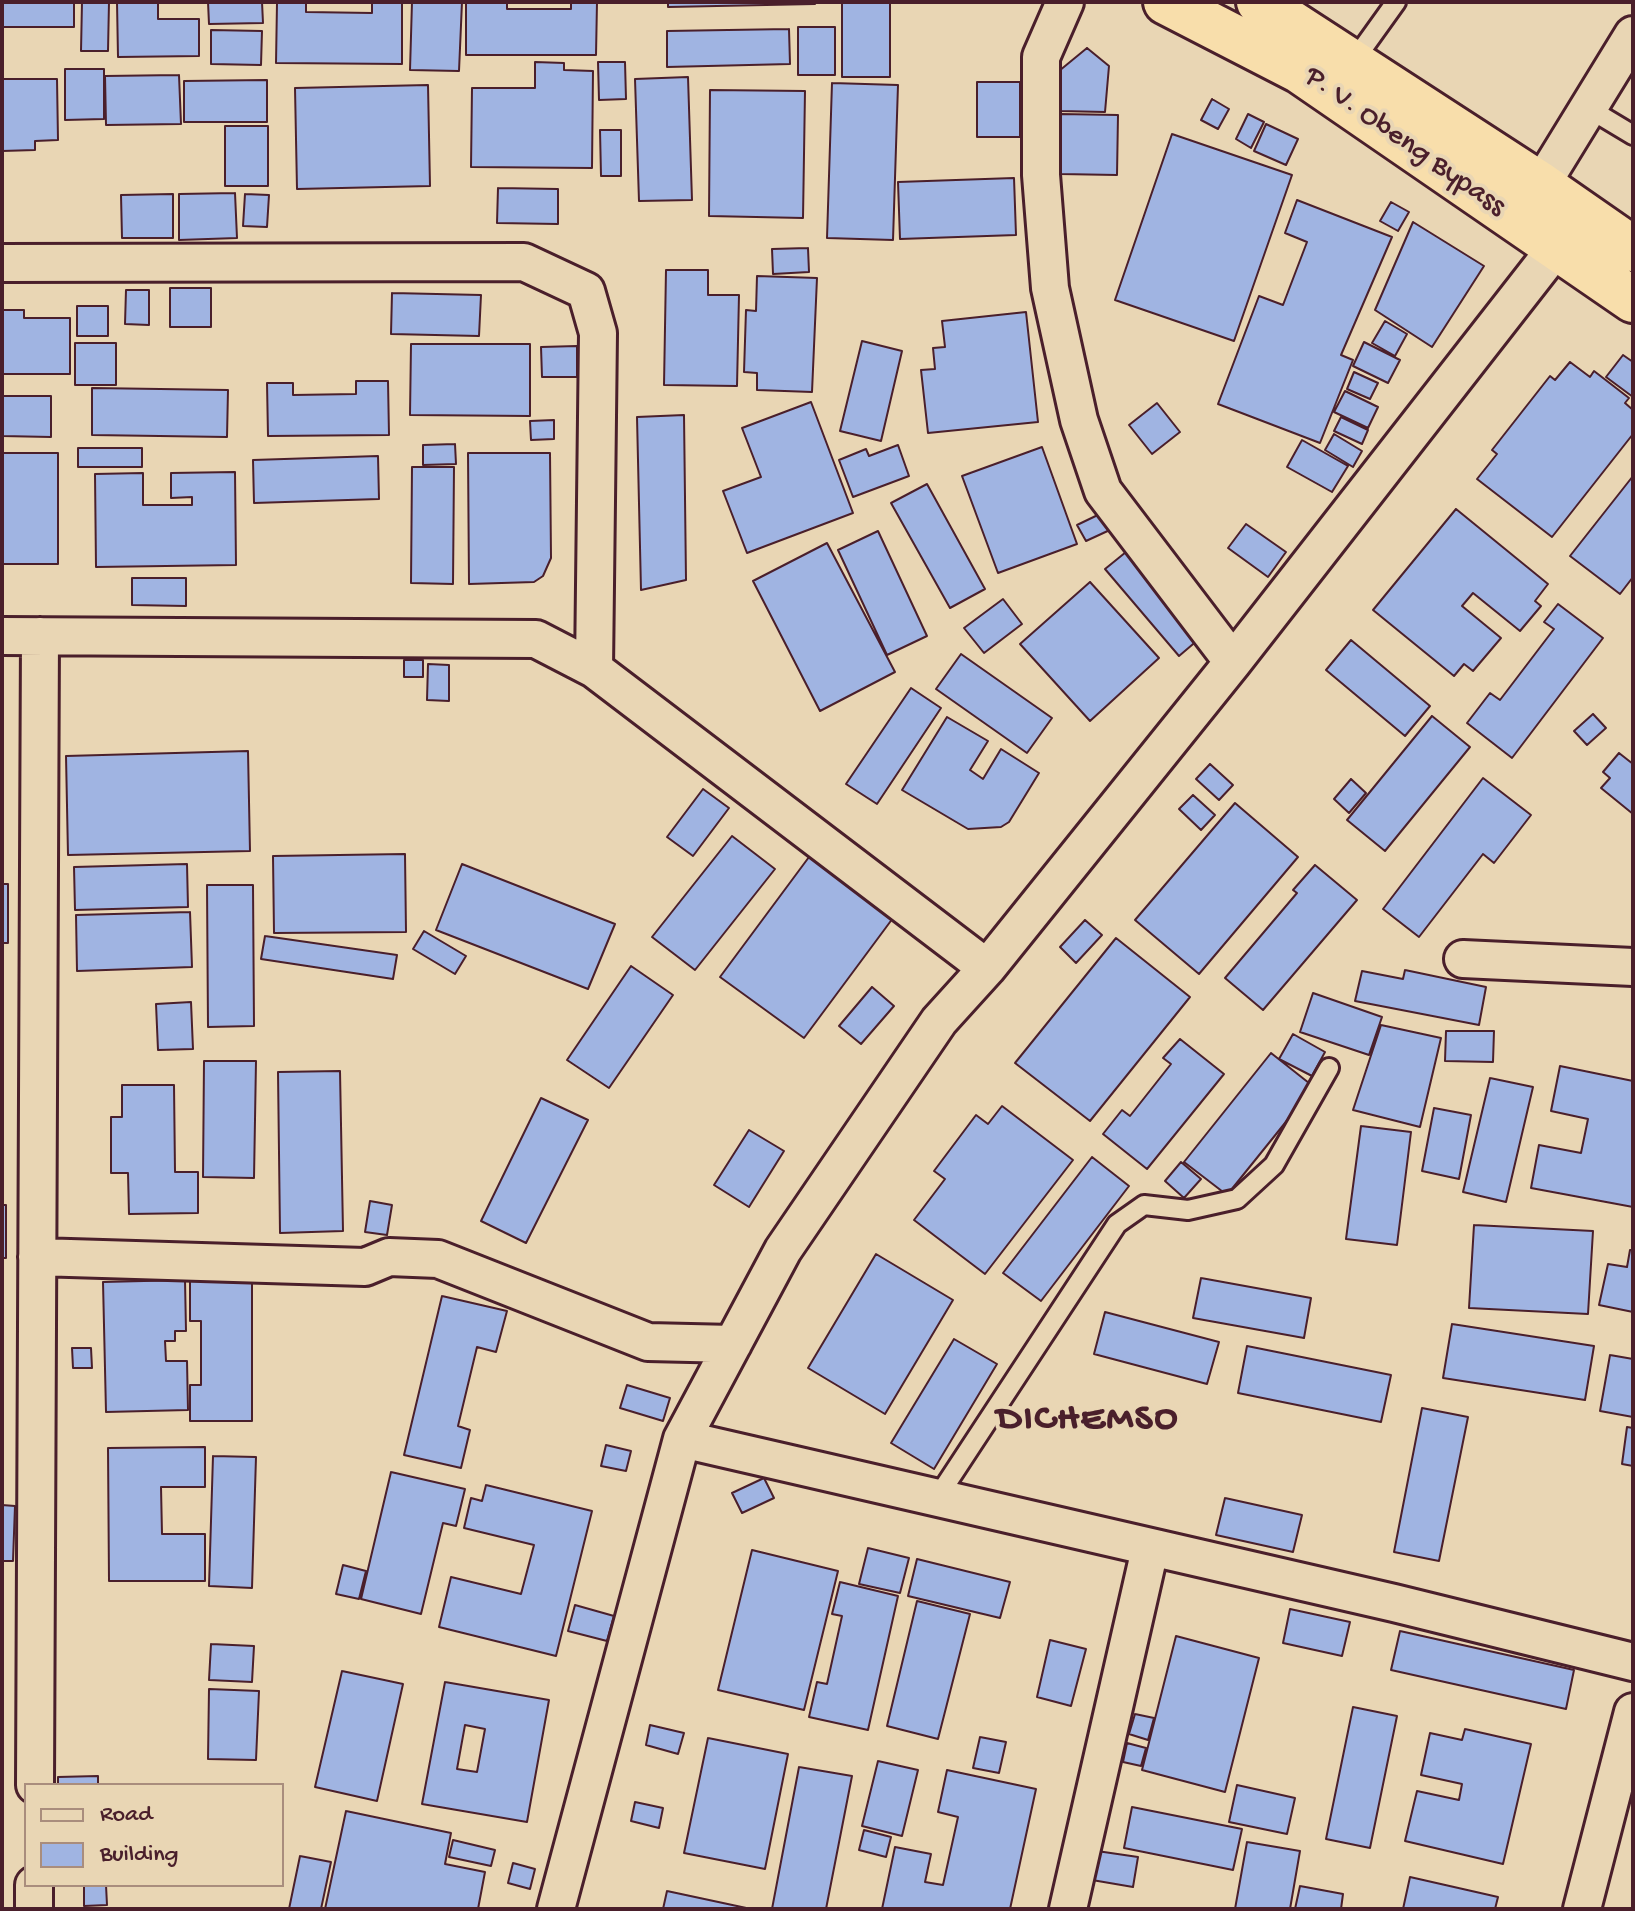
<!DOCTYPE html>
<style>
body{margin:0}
#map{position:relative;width:1635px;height:1911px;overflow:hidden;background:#e9d6b4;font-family:"Gochi Hand",sans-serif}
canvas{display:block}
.frame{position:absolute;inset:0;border:4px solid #4a1f2b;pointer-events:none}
.legend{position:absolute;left:24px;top:1783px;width:260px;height:104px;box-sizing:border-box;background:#e9d6b4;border:2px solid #a98d7d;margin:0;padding:10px 14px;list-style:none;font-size:24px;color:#4a1f2b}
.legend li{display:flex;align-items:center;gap:16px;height:40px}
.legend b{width:40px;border:2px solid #a98d7d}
</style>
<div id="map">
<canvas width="1635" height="1911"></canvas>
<div class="frame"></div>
<ul class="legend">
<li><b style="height:10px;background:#e9d6b4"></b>Road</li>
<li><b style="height:22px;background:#a0b4e2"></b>Building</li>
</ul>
</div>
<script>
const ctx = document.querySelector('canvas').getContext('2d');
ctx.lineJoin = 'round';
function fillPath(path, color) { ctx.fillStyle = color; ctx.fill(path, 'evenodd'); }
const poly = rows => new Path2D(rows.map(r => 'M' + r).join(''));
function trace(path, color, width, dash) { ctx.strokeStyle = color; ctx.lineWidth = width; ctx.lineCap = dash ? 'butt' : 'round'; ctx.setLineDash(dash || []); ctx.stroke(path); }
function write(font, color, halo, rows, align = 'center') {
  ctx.font = font + ' "Gochi Hand",sans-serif'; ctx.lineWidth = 8; ctx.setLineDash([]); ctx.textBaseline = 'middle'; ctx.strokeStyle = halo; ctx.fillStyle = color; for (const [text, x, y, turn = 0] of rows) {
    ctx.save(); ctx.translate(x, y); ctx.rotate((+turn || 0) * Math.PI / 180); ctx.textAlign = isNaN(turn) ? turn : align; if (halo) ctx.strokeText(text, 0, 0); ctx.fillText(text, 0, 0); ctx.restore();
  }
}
const building = poly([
 [2,2,74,2,74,27,2,27,2,2],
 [82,2,109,2,108,51,81,51,82,2],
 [117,2,158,2,158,19,199,19,199,56,118,57,117,2],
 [208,2,262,2,263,23,209,24,208,2],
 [372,2,402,2,402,64,276,63,277,3,306,3,306,12,372,13,372,2],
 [412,2,462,2,459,71,410,70,412,2],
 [466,2,507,2,507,9,571,9,571,2,597,2,596,55,466,55,466,2],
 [668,2,815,2,815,4,668,7,668,2],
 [842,2,890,2,890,77,842,77,842,2],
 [798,27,835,27,835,75,798,75,798,27],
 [789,29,790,64,667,67,667,31,789,29],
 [211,30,262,31,261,65,211,64,211,30],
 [1087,48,1109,66,1105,112,1060,111,1059,71,1087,48],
 [535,62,564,63,564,70,593,71,592,168,471,167,472,88,535,88,535,62],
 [598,62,625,62,626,99,599,100,598,62],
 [65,69,104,69,104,119,65,120,65,69],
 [179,75,181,124,106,125,105,76,179,75],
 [688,77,692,200,639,201,635,79,688,77],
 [2,79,57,79,58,140,35,141,35,150,2,151,2,79],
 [267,80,267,122,184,122,184,81,267,80],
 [977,82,1020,82,1020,137,977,137,977,82],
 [832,83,898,85,893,240,827,238,832,83],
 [428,85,430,186,297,189,295,88,428,85],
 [710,90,805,91,803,218,709,216,710,90],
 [1212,99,1229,109,1218,129,1201,120,1212,99],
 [1060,114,1118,115,1117,175,1060,174,1060,114],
 [1248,114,1264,122,1251,148,1236,139,1248,114],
 [1266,124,1298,139,1286,165,1254,151,1266,124],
 [225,126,268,126,268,186,225,186,225,126],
 [600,130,621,130,621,176,601,176,600,130],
 [1172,134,1292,175,1234,341,1115,300,1172,134],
 [1014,178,1016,235,900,239,898,182,1014,178],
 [498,188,558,189,558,224,497,223,498,188],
 [235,193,237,238,179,240,179,194,235,193],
 [173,194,173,238,122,238,121,195,173,194],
 [245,194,269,195,267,227,243,226,245,194],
 [1297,200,1392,237,1341,355,1353,360,1320,443,1218,404,1259,296,1283,305,1307,242,1285,233,1297,200],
 [1391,202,1409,212,1398,231,1380,221,1391,202],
 [1413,222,1484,266,1432,347,1375,310,1413,222],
 [808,248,809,272,773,274,772,249,808,248],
 [666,270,708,270,708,295,739,295,737,386,664,385,666,270],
 [757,276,817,278,812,392,757,390,757,373,744,372,746,310,756,311,757,276],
 [170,288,211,288,211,327,170,327,170,288],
 [126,290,149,290,149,325,125,324,126,290],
 [392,293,481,295,479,336,391,334,392,293],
 [77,306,108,306,108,336,77,336,77,306],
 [2,310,24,310,24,318,70,318,70,374,2,374,2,310],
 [1026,312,1038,422,928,433,921,370,935,369,933,348,945,347,942,321,1026,312],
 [1385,321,1407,334,1395,356,1372,343,1385,321],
 [862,341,902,351,881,441,840,431,862,341],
 [1364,342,1400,360,1388,383,1353,366,1364,342],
 [75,343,116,343,116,385,75,385,75,343],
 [411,344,530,344,530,416,410,415,411,344],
 [577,346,577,377,542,377,541,347,577,346],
 [1623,355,1633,362,1633,397,1606,377,1623,355],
 [1570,362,1590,377,1594,371,1629,398,1625,403,1633,410,1633,434,1552,537,1477,479,1497,454,1492,450,1550,376,1555,380,1570,362],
 [1354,372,1378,383,1370,399,1347,389,1354,372],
 [356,381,388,381,389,435,268,436,267,383,293,383,293,395,356,394,356,381],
 [92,388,228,390,227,437,92,435,92,388],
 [1345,391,1378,407,1368,428,1334,412,1345,391],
 [2,396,51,396,51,437,2,436,2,396],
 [811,402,853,513,747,553,723,491,761,477,742,428,811,402],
 [1157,403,1180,432,1152,454,1129,425,1157,403],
 [684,415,686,580,641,590,637,417,684,415],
 [1341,417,1368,430,1362,444,1334,431,1341,417],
 [554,420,554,439,531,440,530,421,554,420],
 [1334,434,1362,451,1353,467,1325,450,1334,434],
 [1302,440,1348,466,1332,492,1287,467,1302,440],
 [455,444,456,464,423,465,423,445,455,444],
 [898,445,909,476,853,497,839,460,866,449,869,456,898,445],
 [1042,447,1077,544,998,573,962,476,1042,447],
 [78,448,142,448,142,467,78,467,78,448],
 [3,453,58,453,58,564,2,564,3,453],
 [468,453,550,453,551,558,543,576,534,582,469,584,468,453],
 [378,456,379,499,254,503,253,460,378,456],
 [412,467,454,467,453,584,411,583,412,467],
 [235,472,236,565,96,567,95,474,143,473,143,505,192,505,192,497,171,498,171,473,235,472],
 [1633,476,1633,577,1620,594,1570,556,1633,476],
 [927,484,985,589,950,608,891,503,927,484],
 [1456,509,1548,584,1535,601,1541,606,1520,631,1473,593,1462,606,1501,638,1473,671,1464,664,1454,676,1373,610,1456,509],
 [1104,512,1112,529,1086,541,1077,525,1104,512],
 [1246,524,1286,552,1268,577,1228,548,1246,524],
 [878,531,927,636,887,655,838,550,878,531],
 [827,543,895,672,820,711,753,581,827,543],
 [1126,552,1199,639,1179,656,1105,569,1126,552],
 [132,578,186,578,186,606,132,605,132,578],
 [1090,582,1159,658,1090,721,1020,644,1090,582],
 [1003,599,1022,624,984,653,964,628,1003,599],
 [1558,604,1603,638,1512,758,1467,723,1490,693,1500,700,1554,629,1544,622,1558,604],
 [1351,640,1430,706,1405,736,1326,670,1351,640],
 [961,654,1052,718,1027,753,936,689,961,654],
 [404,660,423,660,423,677,404,677,404,660],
 [428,664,449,665,449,701,427,700,428,664],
 [911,688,941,708,877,804,846,784,911,688],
 [1593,714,1606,728,1587,745,1574,731,1593,714],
 [1432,716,1470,747,1385,851,1347,820,1432,716],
 [947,717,988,741,970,770,983,779,1001,749,1039,773,1009,822,1001,827,968,829,902,790,947,717],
 [248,751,250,851,68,855,66,756,248,751],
 [1619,753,1633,764,1633,814,1601,788,1610,778,1603,772,1619,753],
 [1210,764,1233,785,1219,800,1196,779,1210,764],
 [1483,778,1531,815,1494,863,1483,854,1419,937,1383,909,1483,778],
 [1351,779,1366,793,1349,813,1334,799,1351,779],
 [703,789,729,808,693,856,667,837,703,789],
 [1193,795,1215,815,1201,830,1179,809,1193,795],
 [1235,803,1298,857,1199,974,1135,920,1235,803],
 [732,836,775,869,695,970,652,937,732,836],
 [405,854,406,932,274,933,273,856,405,854],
 [809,857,893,918,804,1038,720,977,809,857],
 [187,864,188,907,75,910,74,867,187,864],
 [462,864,615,924,588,989,436,930,462,864],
 [1315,865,1357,900,1263,1010,1225,978,1297,893,1293,890,1315,865],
 [2,884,8,884,8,943,2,943,2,884],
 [207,885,253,885,254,1026,208,1027,207,885],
 [190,912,192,967,77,971,76,915,190,912],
 [1085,920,1102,935,1076,963,1060,947,1085,920],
 [424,931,466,956,455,974,413,949,424,931],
 [265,936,397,955,393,979,261,959,265,936],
 [1116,938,1190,997,1090,1121,1015,1063,1116,938],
 [631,966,673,995,609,1088,567,1060,631,966],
 [1405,970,1486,987,1479,1025,1355,1001,1362,971,1403,979,1405,970],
 [872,987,894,1006,861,1044,839,1026,872,987],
 [1313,993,1382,1017,1369,1055,1300,1032,1313,993],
 [191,1002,193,1049,158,1050,156,1004,191,1002],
 [1381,1025,1441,1038,1420,1127,1353,1110,1381,1025],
 [1446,1031,1494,1031,1493,1062,1445,1061,1446,1031],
 [1293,1034,1325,1052,1312,1076,1279,1059,1293,1034],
 [1180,1039,1224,1074,1147,1169,1103,1134,1122,1110,1130,1116,1171,1064,1163,1058,1180,1039],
 [1271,1053,1314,1087,1227,1195,1184,1162,1271,1053],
 [204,1061,256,1061,254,1178,203,1177,204,1061],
 [1560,1066,1633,1081,1633,1207,1531,1188,1539,1145,1581,1153,1588,1119,1551,1111,1560,1066],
 [340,1071,343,1231,280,1233,278,1072,340,1071],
 [1490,1078,1533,1087,1506,1202,1463,1192,1490,1078],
 [122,1085,174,1085,175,1172,198,1172,198,1213,129,1214,128,1173,111,1173,111,1117,122,1117,122,1085],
 [541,1098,588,1120,526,1243,481,1221,541,1098],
 [1002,1106,1073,1160,985,1274,914,1220,945,1179,934,1171,976,1115,988,1124,1002,1106],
 [1434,1108,1471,1115,1459,1179,1422,1171,1434,1108],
 [1361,1126,1411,1132,1397,1245,1346,1239,1361,1126],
 [749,1130,784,1151,749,1207,714,1185,749,1130],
 [1092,1157,1129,1186,1041,1301,1003,1273,1092,1157],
 [1181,1162,1201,1179,1184,1198,1165,1181,1181,1162],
 [370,1201,392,1205,387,1235,365,1232,370,1201],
 [2,1205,6,1205,6,1258,2,1258,2,1205],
 [1474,1225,1593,1231,1588,1314,1469,1308,1474,1225],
 [1630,1250,1633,1250,1633,1312,1599,1305,1608,1264,1627,1267,1630,1250],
 [876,1254,953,1300,885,1414,808,1368,876,1254],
 [190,1277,252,1277,252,1421,190,1421,190,1385,201,1385,201,1321,190,1321,190,1277],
 [1201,1278,1311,1298,1304,1338,1193,1318,1201,1278],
 [185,1280,186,1331,175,1331,175,1341,165,1341,166,1361,187,1361,188,1410,106,1412,103,1282,185,1280],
 [442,1296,507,1311,496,1352,477,1347,458,1426,470,1430,461,1468,404,1455,442,1296],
 [1105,1312,1219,1342,1207,1384,1094,1354,1105,1312],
 [1452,1324,1594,1346,1585,1400,1443,1378,1452,1324],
 [954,1339,997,1364,934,1469,891,1443,954,1339],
 [1247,1346,1391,1375,1381,1422,1238,1393,1247,1346],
 [72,1348,91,1348,92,1368,73,1368,72,1348],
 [1610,1355,1633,1359,1633,1417,1600,1411,1610,1355],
 [627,1385,670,1398,663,1421,620,1408,627,1385],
 [1422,1408,1468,1417,1439,1561,1394,1552,1422,1408],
 [1627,1427,1633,1428,1633,1466,1622,1464,1627,1427],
 [606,1445,631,1451,626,1471,601,1466,606,1445],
 [205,1447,205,1487,161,1487,162,1534,205,1534,205,1581,109,1581,108,1448,205,1447],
 [213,1456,256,1457,252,1588,209,1586,213,1456],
 [391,1472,465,1489,456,1526,443,1523,421,1614,361,1599,391,1472],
 [764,1478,774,1498,742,1513,732,1493,764,1478],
 [486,1485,592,1511,556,1656,439,1627,451,1577,521,1594,534,1545,464,1528,471,1498,482,1501,486,1485],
 [1225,1498,1302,1515,1293,1552,1216,1535,1225,1498],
 [2,1505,15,1506,13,1561,2,1561,2,1505],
 [868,1548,909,1558,900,1593,859,1584,868,1548],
 [752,1550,838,1571,804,1710,718,1690,752,1550],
 [917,1559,1010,1582,1000,1618,908,1596,917,1559],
 [343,1565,366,1571,359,1599,336,1594,343,1565],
 [840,1582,898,1596,868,1730,809,1717,817,1682,827,1684,842,1616,832,1614,840,1582],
 [917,1601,970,1614,938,1739,887,1726,917,1601],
 [575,1605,614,1616,607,1641,568,1631,575,1605],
 [1290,1609,1350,1622,1342,1656,1283,1643,1290,1609],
 [1400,1631,1574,1670,1566,1709,1391,1670,1400,1631],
 [1176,1636,1259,1658,1225,1792,1142,1770,1176,1636],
 [1050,1640,1086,1649,1071,1706,1037,1697,1050,1640],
 [211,1644,254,1646,252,1682,209,1680,211,1644],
 [342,1671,403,1684,377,1801,315,1787,342,1671],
 [445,1682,549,1700,527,1822,422,1804,445,1682],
 [465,1725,485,1729,477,1772,457,1769,465,1725],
 [209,1689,259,1691,256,1760,208,1759,209,1689],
 [1353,1707,1397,1716,1370,1848,1326,1839,1353,1707],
 [1135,1714,1154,1718,1148,1740,1129,1734,1135,1714],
 [650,1725,684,1733,678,1754,646,1745,650,1725],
 [1465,1729,1531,1744,1503,1864,1405,1841,1417,1791,1459,1800,1462,1784,1421,1775,1430,1733,1462,1740,1465,1729],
 [980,1737,1006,1742,999,1773,973,1768,980,1737],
 [708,1738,788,1754,765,1869,684,1853,708,1738],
 [1127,1743,1146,1748,1141,1766,1123,1762,1127,1743],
 [878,1761,918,1770,902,1836,862,1826,878,1761],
 [799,1767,852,1776,826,1909,772,1909,799,1767],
 [947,1770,1036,1789,1010,1909,882,1909,895,1847,931,1854,925,1882,943,1885,958,1817,938,1812,947,1770],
 [98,1776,98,1785,58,1785,58,1777,98,1776],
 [1237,1785,1295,1798,1287,1834,1229,1822,1237,1785],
 [635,1802,663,1808,659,1828,631,1821,635,1802],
 [1132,1807,1242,1829,1233,1870,1124,1848,1132,1807],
 [346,1811,451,1833,445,1864,485,1872,478,1909,325,1909,346,1811],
 [864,1830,891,1837,886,1857,859,1850,864,1830],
 [453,1840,495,1850,491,1866,449,1857,453,1840],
 [1247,1842,1300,1851,1290,1909,1235,1909,1247,1842],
 [1097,1851,1138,1857,1133,1887,1092,1880,1097,1851],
 [300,1856,331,1862,321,1909,289,1909,300,1856],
 [513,1863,535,1869,530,1889,508,1883,513,1863],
 [1410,1877,1498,1897,1495,1909,1403,1909,1410,1877],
 [84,1885,106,1885,107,1905,84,1906,84,1885],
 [1300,1886,1343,1894,1341,1909,1295,1909,1300,1886],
 [667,1891,751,1909,663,1909,667,1891]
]);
fillPath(building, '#a0b4e2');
trace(building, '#4a1f2b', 2);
const service = poly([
 [1353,62,1396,2],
 [1588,108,1633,135],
 [937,1498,1117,1224,1144,1205,1188,1210,1237,1199,1274,1165,1329,1068]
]);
const minor = poly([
 [1065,2,1041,57,1041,175,1050,288,1079,420,1103,491,1233,662],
 [1541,185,1633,35],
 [2,263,524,262,586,291,598,333,594,669],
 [2,636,536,639,594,669,987,968],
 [1463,959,1633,967],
 [37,1257,365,1267,389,1257,438,1259,648,1342,733,1344],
 [682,1439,1394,1603,1633,1662],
 [35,1785,40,636],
 [34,1909,34,1885],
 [556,1909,682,1439,783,1250,939,1021,987,968,1233,662,1556,248],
 [1068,1909,1150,1549],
 [1582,1909,1633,1712]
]);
const trunk = poly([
 [1166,2,1300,71,1633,300],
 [1259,2,1541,185,1633,249]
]);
trace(service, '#4a1f2b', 24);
trace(minor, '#4a1f2b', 42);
trace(trunk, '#4a1f2b', 50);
trace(service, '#e9d6b4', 18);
trace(minor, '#e9d6b4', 36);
trace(trunk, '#f8deab', 44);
write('30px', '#4a1f2b', '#e9d6b4', [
 ["P. V. Obeng Bypass",1404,143,35]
]);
ctx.letterSpacing = '2px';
write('bold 38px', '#4a1f2b', '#e9d6b4', [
 ["DICHEMSO",1088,1421]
]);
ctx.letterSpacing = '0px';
</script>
